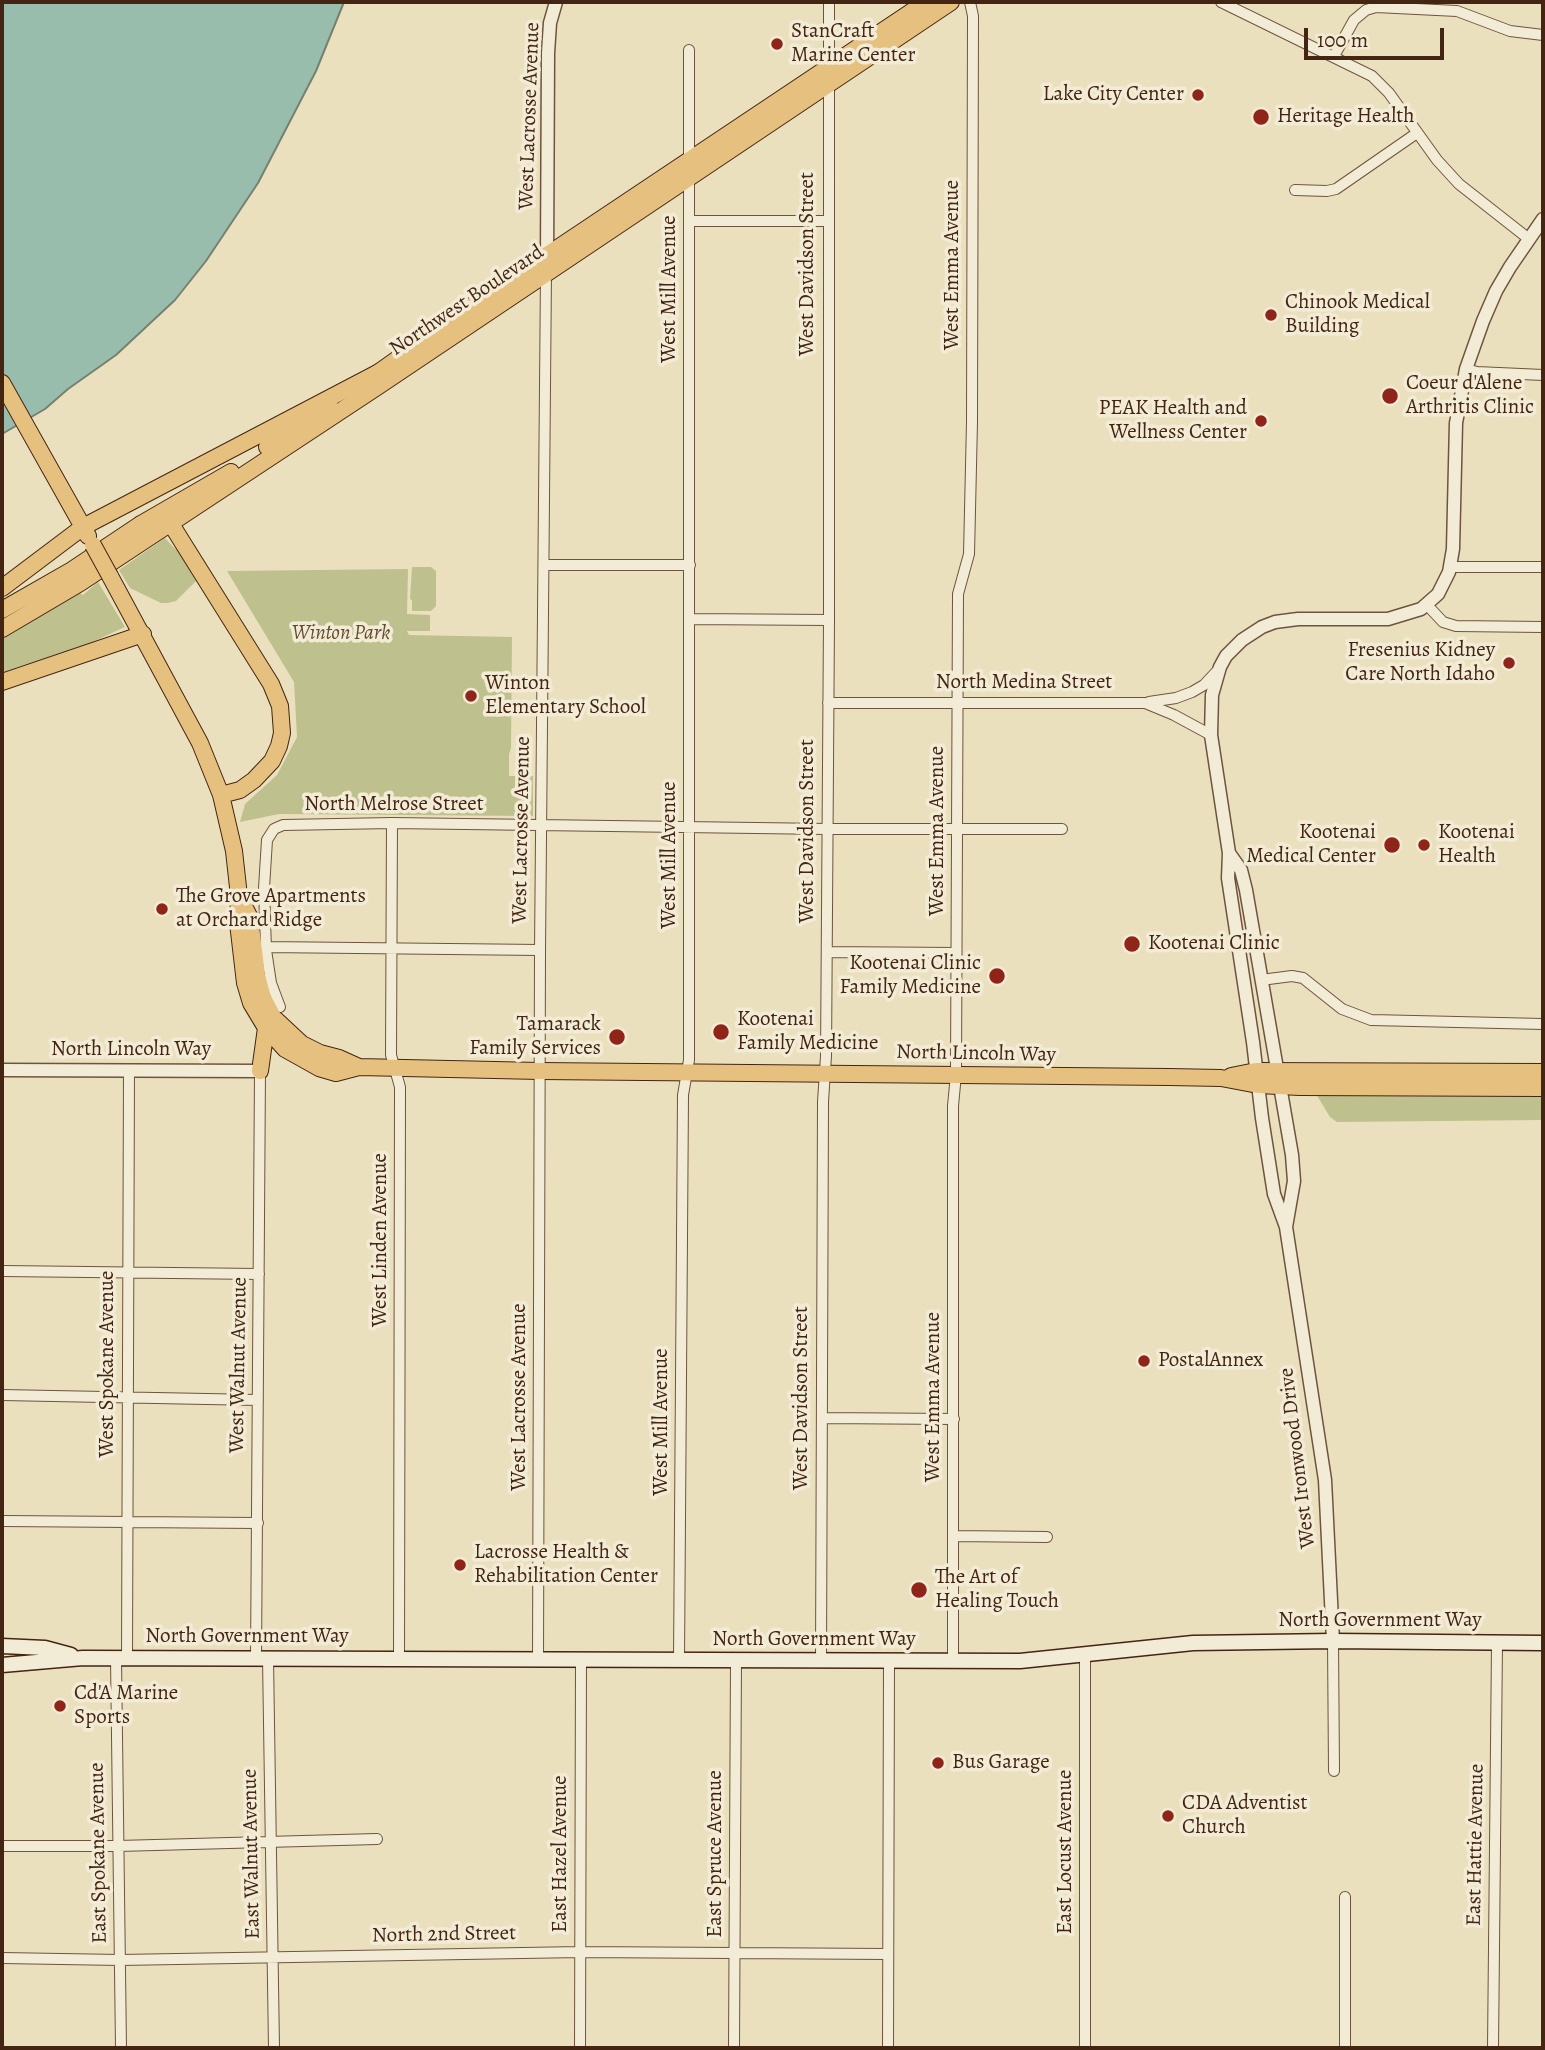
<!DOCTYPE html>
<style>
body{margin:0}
#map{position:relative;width:1545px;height:2050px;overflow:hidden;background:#ebe0be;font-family:Alegreya,serif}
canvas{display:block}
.frame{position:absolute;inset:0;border:4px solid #442513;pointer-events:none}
.scale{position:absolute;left:1304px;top:28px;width:140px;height:32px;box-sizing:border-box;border:4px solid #442513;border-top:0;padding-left:9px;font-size:21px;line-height:24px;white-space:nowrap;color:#442513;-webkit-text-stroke:5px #f2ebd5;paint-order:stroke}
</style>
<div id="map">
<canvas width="1545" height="2050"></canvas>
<div class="frame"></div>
<div class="scale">100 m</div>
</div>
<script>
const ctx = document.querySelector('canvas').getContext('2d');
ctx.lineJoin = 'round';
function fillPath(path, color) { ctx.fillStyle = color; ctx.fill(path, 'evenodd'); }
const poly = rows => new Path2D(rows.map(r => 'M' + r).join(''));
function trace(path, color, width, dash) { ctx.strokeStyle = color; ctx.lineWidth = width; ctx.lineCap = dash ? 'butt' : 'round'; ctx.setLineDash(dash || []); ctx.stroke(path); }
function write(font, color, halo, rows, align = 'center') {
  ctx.font = font + ' Alegreya,serif'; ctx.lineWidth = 7; ctx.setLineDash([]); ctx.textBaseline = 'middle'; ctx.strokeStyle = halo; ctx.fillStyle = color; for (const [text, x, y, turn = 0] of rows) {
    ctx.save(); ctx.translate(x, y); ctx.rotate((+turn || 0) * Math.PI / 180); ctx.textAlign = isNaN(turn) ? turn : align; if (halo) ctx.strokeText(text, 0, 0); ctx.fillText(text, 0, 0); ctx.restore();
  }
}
fillPath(poly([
 [165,538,175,549,178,547,196,581,176,601,167,603,161,603,130,588,119,570],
 [412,567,431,567,436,571,436,606,431,611,412,611,412,600,410,599],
 [408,569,407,614,430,615,430,631,407,631,409,635,512,637,511,748,509,754,509,776,533,776,533,816,279,814,240,822,245,804,277,775,297,737,294,682,227,571],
 [98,582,125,627,88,644,2,673,2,633,84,586,80,593,83,595],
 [1316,1094,1543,1096,1543,1120,1337,1122,1330,1117]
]), '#bec08d');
const water = poly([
 [2,2,344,2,316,71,258,183,206,261,175,300,116,355,68,389,45,409,2,434,2,2]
]);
fillPath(water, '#99bdad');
trace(water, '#77806f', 2);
const minor = poly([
 [1221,2,1372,76,1389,93,1437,160,1459,184,1529,239],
 [689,50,689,162],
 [1334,56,1354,20,1366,10,1376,7,1457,11,1510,31,1543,35],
 [1295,190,1327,191,1336,189,1417,133],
 [689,221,827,221],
 [1466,369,1477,372,1543,375],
 [544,565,690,565],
 [1451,567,1543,567],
 [1427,605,1443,622,1456,626,1543,627],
 [690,619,829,620],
 [1149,702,1176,698,1192,692,1204,685,1219,669],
 [828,703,1145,703,1174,715,1211,735],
 [392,823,391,1055,400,1087,399,1659],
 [266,947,540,950],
 [827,952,956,953],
 [1261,980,1292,976,1303,978,1342,1009,1371,1020,1543,1024],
 [280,1007,271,983,266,950,264,888,267,840,274,829,283,825,392,823,828,829,1062,829],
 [2,1271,259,1274],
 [2,1395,258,1400],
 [822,1418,954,1419],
 [2,1521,258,1523],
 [954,1536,1047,1537],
 [1333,1641,1334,1771],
 [116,1658,121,2048],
 [127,1658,129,1071],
 [268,1658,274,2048],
 [256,1659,260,1071],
 [538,1659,540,950,546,272],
 [679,1660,683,1095,689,1060,689,177],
 [821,1661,823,1102,826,1056,829,620,829,2],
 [953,1661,953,1106,956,1074,958,594,969,554,972,422,973,16,970,2],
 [2,1846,118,1846,377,1839],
 [2,1958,120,1960,580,1952,888,1954],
 [580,2048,581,1660],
 [734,2048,736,1660],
 [888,2048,889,1661],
 [1085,2048,1085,1655],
 [1345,2048,1345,1897],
 [1493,2048,1497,1643]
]);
const tertiary = poly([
 [547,263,548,53,550,23,556,2],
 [1229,853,1241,870,1246,890,1292,1155,1294,1181,1286,1227],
 [2,1070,260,1071],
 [1333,1641,1325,1480,1286,1227,1274,1194,1262,1118,1253,1042,1228,878,1229,853,1211,735,1212,695,1220,667,1226,656,1242,640,1262,627,1275,622,1298,619,1388,619,1421,609,1438,594,1449,572,1453,549,1456,423,1466,369,1483,321,1496,291,1510,267,1543,219]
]);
const secondary = poly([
 [2,1646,45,1648,71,1655],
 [2,1665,83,1658,1020,1661,1193,1643,1333,1641,1543,1643]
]);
const primary = poly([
 [372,377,483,298,926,2],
 [267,447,329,405],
 [2,610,72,570,141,524,231,472],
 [2,629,80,583,377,387,951,2]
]);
const trunk = poly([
 [2,383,88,536],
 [141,524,161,520,171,524,271,684,280,706,282,733,279,746,272,761,254,780,240,790,221,795],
 [110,576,200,743,221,795,234,851,239,896,238,923,245,983,251,1003,266,1028,285,1049,319,1068,336,1073,359,1067,540,1071,1169,1077,1221,1078,1258,1085,1300,1087,1543,1088],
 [2,588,83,527,383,370],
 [2,682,143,634],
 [240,898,250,918,257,976,263,998,273,1017,302,1044,320,1053,339,1058,359,1067],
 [260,1071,266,1028],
 [1231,1076,1256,1071,1543,1072]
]);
trace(minor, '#6e543e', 12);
trace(tertiary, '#6e543e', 15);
trace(secondary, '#442513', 17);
trace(primary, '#442513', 18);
trace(trunk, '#442513', 18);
trace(minor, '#f2ebd5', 10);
trace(tertiary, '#f2ebd5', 12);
trace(secondary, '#f2ebd5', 14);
trace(primary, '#e6c07f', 16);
trace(trunk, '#e6c07f', 16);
const trunkBridge = poly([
 [93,545,110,576]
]);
trace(trunkBridge, '#442513', 18, []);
trace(trunkBridge, '#e6c07f', 16);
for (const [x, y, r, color] of [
 [777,44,7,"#8f2418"],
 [1198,95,7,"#8f2418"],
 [1261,117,9,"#8f2418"],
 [1271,315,7,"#8f2418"],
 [1390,396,9,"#8f2418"],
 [1261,421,7,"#8f2418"],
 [1509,663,7,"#8f2418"],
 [471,696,7,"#8f2418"],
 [1392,845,9,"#8f2418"],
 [1424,845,7,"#8f2418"],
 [162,909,7,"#8f2418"],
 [1132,944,9,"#8f2418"],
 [997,976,9,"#8f2418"],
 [721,1032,9,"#8f2418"],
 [617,1037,9,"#8f2418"],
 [1144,1361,7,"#8f2418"],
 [460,1565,7,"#8f2418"],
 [919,1590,9,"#8f2418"],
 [60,1706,7,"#8f2418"],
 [938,1763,7,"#8f2418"],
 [1168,1816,7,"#8f2418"]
]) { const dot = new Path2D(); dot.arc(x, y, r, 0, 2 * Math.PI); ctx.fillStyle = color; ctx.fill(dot); trace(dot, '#f2ebd5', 2.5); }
write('21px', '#442513', '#f2ebd5', [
 ["StanCraft",791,32],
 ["Marine Center",791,56],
 ["Lake City Center",1184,95,"right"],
 ["Heritage Health",1277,117],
 ["Chinook Medical",1285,303],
 ["Building",1285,327],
 ["Coeur d'Alene",1406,384],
 ["Arthritis Clinic",1406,408],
 ["PEAK Health and",1247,409,"right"],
 ["Wellness Center",1247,433,"right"],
 ["Fresenius Kidney",1495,651,"right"],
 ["Care North Idaho",1495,675,"right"],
 ["Winton",485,684],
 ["Elementary School",485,708],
 ["Kootenai",1376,833,"right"],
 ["Medical Center",1376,857,"right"],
 ["Kootenai",1438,833],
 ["Health",1438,857],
 ["The Grove Apartments",176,897],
 ["at Orchard Ridge",176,921],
 ["Kootenai Clinic",1148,944],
 ["Kootenai Clinic",981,964,"right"],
 ["Family Medicine",981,988,"right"],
 ["Kootenai",737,1020],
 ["Family Medicine",737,1044],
 ["Tamarack",601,1025,"right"],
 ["Family Services",601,1049,"right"],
 ["PostalAnnex",1158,1361],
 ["Lacrosse Health &",474,1553],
 ["Rehabilitation Center",474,1577],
 ["The Art of",935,1578],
 ["Healing Touch",935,1602],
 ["Cd'A Marine",74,1694],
 ["Sports",74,1718],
 ["Bus Garage",952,1763],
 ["CDA Adventist",1182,1804],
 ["Church",1182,1828]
], 'left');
write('21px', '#442513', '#f2ebd5', [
 ["West Lacrosse Avenue",530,116,-88],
 ["West Davidson Street",808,264,-90],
 ["West Emma Avenue",953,265,-90],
 ["West Mill Avenue",670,289,-90],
 ["Northwest Boulevard",467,301,-34],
 ["North Medina Street",1024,683],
 ["North Melrose Street",394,805],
 ["West Lacrosse Avenue",522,830,-89],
 ["West Davidson Street",808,831,-90],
 ["West Emma Avenue",938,831,-90],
 ["West Mill Avenue",670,855,-90],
 ["North Lincoln Way",131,1050],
 ["North Lincoln Way",976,1054,1],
 ["West Linden Avenue",381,1240,-90],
 ["West Spokane Avenue",108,1364,-90],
 ["West Walnut Avenue",239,1365,-89],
 ["West Lacrosse Avenue",520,1397,-90],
 ["West Emma Avenue",934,1397,-90],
 ["West Davidson Street",802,1398,-90],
 ["West Mill Avenue",662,1422,-90],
 ["West Ironwood Drive",1298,1458,-97],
 ["North Government Way",1380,1621],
 ["North Government Way",247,1637],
 ["North Government Way",814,1640],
 ["East Hattie Avenue",1476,1845,-89],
 ["East Locust Avenue",1066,1852,-90],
 ["East Spokane Avenue",99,1853,-91],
 ["East Walnut Avenue",252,1854,-91],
 ["East Hazel Avenue",561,1854,-90],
 ["East Spruce Avenue",716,1854,-90],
 ["North 2nd Street",444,1935,-1]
]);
write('italic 21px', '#624c32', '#f2ebd5', [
 ["Winton Park",341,634]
]);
</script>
